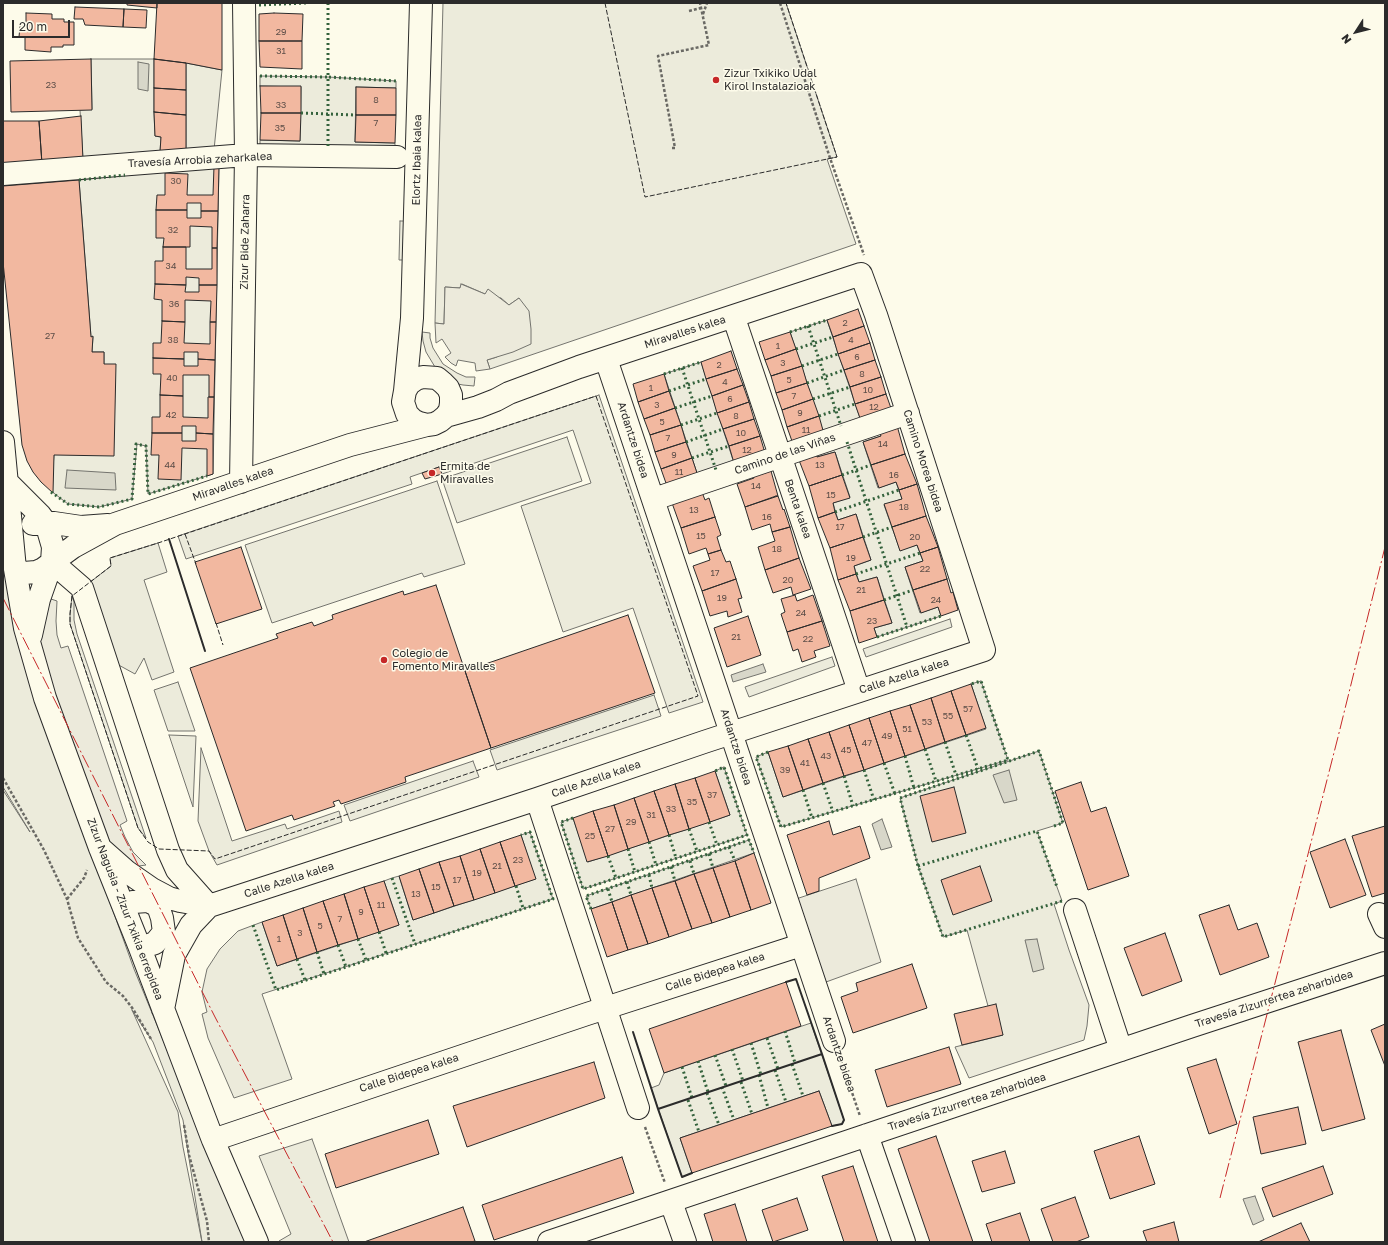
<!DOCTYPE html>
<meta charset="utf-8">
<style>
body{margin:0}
#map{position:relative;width:1388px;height:1245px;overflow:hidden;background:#fdfbea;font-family:"Golos Text",sans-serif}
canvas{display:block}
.frame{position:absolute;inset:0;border:4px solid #2b2b2b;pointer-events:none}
.north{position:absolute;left:1336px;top:12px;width:40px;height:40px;-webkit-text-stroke:3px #fdfbea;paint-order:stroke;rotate:234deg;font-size:11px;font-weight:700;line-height:16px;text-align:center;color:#2b2b2b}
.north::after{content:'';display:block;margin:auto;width:14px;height:18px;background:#2b2b2b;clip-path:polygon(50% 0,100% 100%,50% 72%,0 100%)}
.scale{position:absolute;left:12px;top:20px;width:58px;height:18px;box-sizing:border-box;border:2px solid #2b2b2b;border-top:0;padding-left:5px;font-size:12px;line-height:14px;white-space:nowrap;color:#2b2b2b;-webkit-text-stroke:3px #fdfbea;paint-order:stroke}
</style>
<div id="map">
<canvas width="1388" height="1245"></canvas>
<div class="frame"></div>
<div class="north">N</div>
<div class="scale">20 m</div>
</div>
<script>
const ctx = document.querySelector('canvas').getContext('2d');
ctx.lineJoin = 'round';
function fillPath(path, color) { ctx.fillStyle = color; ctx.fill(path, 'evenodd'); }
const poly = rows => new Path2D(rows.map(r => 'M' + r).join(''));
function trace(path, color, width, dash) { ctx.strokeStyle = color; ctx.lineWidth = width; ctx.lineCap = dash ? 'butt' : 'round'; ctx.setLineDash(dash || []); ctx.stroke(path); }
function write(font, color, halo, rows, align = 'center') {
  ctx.font = font + ' "Golos Text",sans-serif'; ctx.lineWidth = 3; ctx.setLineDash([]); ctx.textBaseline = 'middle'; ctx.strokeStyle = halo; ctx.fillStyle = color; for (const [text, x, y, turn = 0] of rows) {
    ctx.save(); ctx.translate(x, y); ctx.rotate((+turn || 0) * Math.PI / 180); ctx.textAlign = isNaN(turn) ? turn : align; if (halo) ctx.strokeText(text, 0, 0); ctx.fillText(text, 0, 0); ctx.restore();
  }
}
const green = poly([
 [443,3,786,3,837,157,827,159,856,244,490,369,487,360,497,357,519,298,509,305,501,298,485,294,462,284,460,288,445,287,444,324,435,323,443,3],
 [91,59,154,59,154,112,155,136,161,137,160,152,83,160,80,110,92,109,91,59],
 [186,63,222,70,214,150,186,153,186,63],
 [260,76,328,77,396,81,396,88,356,87,355,142,395,143,395,150,260,147,260,140,300,141,301,87,260,86,260,76],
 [219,165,213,474,148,494,146,446,137,444,132,499,99,507,68,504,51,491,54,455,104,364,104,352,92,352,93,337,91,337,79,180,219,165],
 [400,221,406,221,406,260,399,260,400,221],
 [827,320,861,421,824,434,790,332,827,320],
 [422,332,430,333,430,338,433,348,443,364,457,373,466,377,475,377,474,386,463,385,458,384,435,367,426,352,423,341,422,332],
 [701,362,734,463,698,476,664,374,701,362],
 [599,395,703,702,669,713,633,608,563,632,521,506,591,483,573,430,442,474,439,467,410,477,412,484,186,559,178,536,599,395],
 [878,428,881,436,863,442,878,488,896,482,902,499,884,505,900,550,917,545,923,561,905,567,920,613,938,607,941,616,877,637,874,628,892,623,877,577,859,582,854,566,871,560,856,514,838,520,833,503,850,497,835,452,817,457,815,449,878,428],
 [567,437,582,481,457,523,442,479,567,437],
 [437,481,465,564,424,577,422,573,272,623,245,545,437,481],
 [158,543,167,572,144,580,174,672,152,680,144,658,135,674,115,663,89,583,111,566,110,558,158,543],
 [3,555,99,872,134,969,159,1030,208,1151,248,1242,3,1242,3,790,30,832,3,787,3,555],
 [132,1010,153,1042,183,1120,202,1242,183,1147,178,1112,132,1010],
 [72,596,74,602,74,620,77,634,146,838,138,828,70,624,70,614,72,596],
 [950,619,952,627,866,657,863,649,950,619],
 [832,657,835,666,749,697,745,687,832,657],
 [981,681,1008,760,781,827,756,757,768,752,783,797,986,729,971,684,981,681],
 [178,682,195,731,168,731,154,690,178,682],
 [654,695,661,716,497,770,490,750,654,695],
 [169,735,196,736,193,807,169,735],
 [201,748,232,841,285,824,287,829,339,811,342,822,217,865,209,851,198,821,201,748],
 [1039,751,1063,823,1037,831,1062,901,1054,904,1069,950,1089,1005,1087,1026,1084,1040,969,1078,955,1047,1003,1035,988,1006,967,930,943,937,918,866,900,798,1039,751],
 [473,761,479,777,350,821,344,805,473,761],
 [724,767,747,835,583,889,561,822,573,818,588,862,730,815,715,771,724,767],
 [530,832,553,899,262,994,292,1079,234,1098,208,1038,202,1014,207,1012,202,992,207,969,220,949,238,931,262,922,277,966,399,925,384,881,392,878,399,876,413,920,535,879,521,835,530,832],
 [749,840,754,853,591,909,586,896,749,840],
 [811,1023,844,1120,842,1124,832,1126,819,1091,680,1138,692,1173,682,1177,651,1088,659,1085,664,1073,811,1023],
 [312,1139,349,1242,280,1242,279,1241,291,1234,259,1156,312,1139]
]);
fillPath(green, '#ecebdb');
trace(green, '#74746e', 1);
const parking = poly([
 [461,284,485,294,488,289,509,305,519,298,529,311,531,329,531,344,513,352,487,360,490,369,476,371,475,363,458,360,456,366,451,363,445,357,451,353,442,339,436,343,435,323,444,324,445,287,460,288,461,284],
 [51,599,57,601,56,621,57,635,61,648,68,646,127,821,120,825,125,837,133,852,146,865,139,866,126,860,106,840,88,790,41,652,40,629,45,613,51,599],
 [856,879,881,962,826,982,796,899,856,879]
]);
fillPath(parking, '#eceadb');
trace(parking, '#74746e', 1);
const water = poly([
 [138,62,149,64,148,91,138,89,138,62],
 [67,470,115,473,116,490,65,488,67,470],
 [763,664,766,672,733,682,731,675,763,664],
 [1009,770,1017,800,1004,803,993,775,1009,770],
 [882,819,892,847,881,850,872,824,882,819],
 [1037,939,1044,969,1033,972,1025,940,1037,939],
 [1255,1196,1264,1220,1253,1225,1243,1199,1255,1196]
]);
fillPath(water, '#d8d7c9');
trace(water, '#74746e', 1);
const building = poly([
 [127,3,157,3,157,8,127,5,127,3],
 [157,3,222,3,222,70,186,63,154,59,157,3],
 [75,7,124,9,123,27,85,25,83,19,74,19,75,7],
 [124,9,147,10,146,28,123,27,124,9],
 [26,13,52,14,52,19,64,19,64,22,74,22,74,45,63,45,63,47,51,47,51,52,25,50,25,37,19,37,20,26,26,26,26,13],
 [274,13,303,14,302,41,259,41,259,14,274,13],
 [259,41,302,41,302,69,260,67,259,41],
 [91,59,92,110,11,112,10,61,91,59],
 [154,59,186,63,186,90,154,88,154,59],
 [260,86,301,86,301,113,261,113,260,86],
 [356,87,396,88,396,115,356,115,356,87],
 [154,88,186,90,186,115,154,112,154,88],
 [154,112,186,115,186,153,160,152,161,137,155,136,154,112],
 [261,113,301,113,300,141,260,140,261,113],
 [356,115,396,115,395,143,355,142,356,115],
 [81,116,83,160,42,164,39,121,81,116],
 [3,121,39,121,42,164,3,165,3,121],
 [219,165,218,211,201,211,201,203,187,203,187,210,156,210,157,195,165,195,165,173,188,174,187,195,213,195,214,166,219,165],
 [79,180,91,337,93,336,92,352,104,352,104,364,116,364,114,456,54,455,53,493,41,482,33,472,27,461,22,445,3,262,3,186,79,180],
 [156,210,187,210,187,218,201,218,201,211,218,211,217,248,212,248,212,227,190,226,190,247,163,247,164,238,156,238,156,210],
 [163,247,186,247,186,269,212,269,212,248,217,248,217,285,199,285,199,278,186,277,186,285,155,284,155,261,163,261,163,247],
 [155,284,186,285,185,292,199,292,199,285,217,285,216,322,210,322,211,301,185,300,185,322,162,321,162,300,154,299,155,284],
 [858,309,864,326,833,337,827,320,858,309],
 [162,321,185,322,184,343,210,344,210,322,216,322,215,360,198,359,198,352,184,352,184,359,153,358,153,343,161,343,162,321],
 [864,326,870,343,838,354,833,337,864,326],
 [790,332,796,349,765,360,759,342,790,332],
 [870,343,875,360,844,370,838,354,870,343],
 [796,349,802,366,771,376,765,360,796,349],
 [731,351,737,369,706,379,701,362,731,351],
 [153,358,184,359,184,366,198,366,198,359,215,360,214,397,209,397,209,375,183,375,183,396,160,395,161,374,153,374,153,358],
 [875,360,881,377,850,387,844,370,875,360],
 [802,366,807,383,776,393,771,376,802,366],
 [737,369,743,385,712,396,706,379,737,369],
 [664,374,669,391,638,402,633,384,664,374],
 [881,377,886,394,855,404,850,387,881,377],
 [807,383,813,399,782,410,776,393,807,383],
 [743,385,749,402,717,413,712,396,743,385],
 [669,391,675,408,644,419,638,402,669,391],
 [886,394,892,411,861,421,855,404,886,394],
 [160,395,183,396,183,417,208,418,208,397,214,397,213,434,196,433,196,426,182,426,182,433,152,433,152,417,160,417,160,395],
 [813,399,819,416,787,427,782,410,813,399],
 [749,402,754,419,723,429,717,413,749,402],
 [675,408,681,425,650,435,644,419,675,408],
 [819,416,824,434,793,444,787,427,819,416],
 [754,419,760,436,729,446,723,429,754,419],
 [896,422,905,454,871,465,863,442,881,436,878,428,896,422],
 [681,425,686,442,655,452,650,435,681,425],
 [152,433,182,433,182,441,196,441,196,433,213,434,213,474,207,476,207,449,182,448,181,480,158,479,159,455,151,455,152,433],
 [760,436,765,453,734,463,729,446,760,436],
 [686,442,692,458,661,469,655,452,686,442],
 [815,449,817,457,835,452,842,475,809,486,797,455,815,449],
 [905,454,917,484,899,490,896,482,879,488,871,465,905,454],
 [692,458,698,476,667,486,661,469,692,458],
 [769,464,778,496,745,507,737,484,754,478,752,470,769,464],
 [439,467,442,474,425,479,422,473,439,467],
 [842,475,850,498,833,503,835,512,818,518,809,486,842,475],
 [917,484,926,516,892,527,884,504,902,499,899,490,917,484],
 [700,487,705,500,709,498,715,517,681,528,672,503,700,487],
 [776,496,778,496,783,510,784,509,790,527,772,532,770,524,752,530,745,507,776,496],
 [835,512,838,520,856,514,863,537,830,548,818,518,835,512],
 [926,516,938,547,920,553,917,545,900,551,892,527,926,516],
 [715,517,721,535,717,537,721,550,708,554,706,548,689,554,681,528,715,517],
 [790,527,799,558,765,570,758,547,775,541,772,532,790,527],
 [863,537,871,560,854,566,856,574,838,580,830,548,863,537],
 [241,547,262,609,216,624,195,562,241,547],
 [938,547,947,579,913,590,905,567,923,561,920,553,938,547],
 [721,550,726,562,730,561,736,579,702,591,693,566,710,560,708,554,721,550],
 [799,558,811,589,793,595,791,587,773,593,765,570,799,558],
 [856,574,859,582,877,577,884,600,850,611,838,580,856,574],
 [736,579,742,598,738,599,742,612,728,617,727,611,710,616,702,591,736,579],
 [947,579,951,593,953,592,958,610,941,616,938,607,921,613,913,590,947,579],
 [436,585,491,748,405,777,406,782,341,804,339,800,333,802,335,806,294,820,292,815,246,831,190,668,278,638,276,634,312,622,314,626,333,619,332,615,403,591,404,595,436,585],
 [795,595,797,601,813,595,822,621,787,632,781,614,785,612,781,599,795,595],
 [884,600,892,623,874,628,877,637,859,643,850,611,884,600],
 [628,615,655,693,491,748,465,671,628,615],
 [748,616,761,655,727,667,714,628,748,616],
 [822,621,830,646,814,651,816,657,802,662,798,649,793,651,787,632,822,621],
 [971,684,986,728,966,735,951,691,971,684],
 [951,691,966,735,945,742,931,698,951,691],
 [931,698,945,742,925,749,910,705,931,698],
 [910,705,925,749,905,756,890,711,910,705],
 [890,711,905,756,884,763,869,718,890,711],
 [869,718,884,763,864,770,849,725,869,718],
 [849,725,864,770,844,776,829,732,849,725],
 [829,732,844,776,823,783,808,739,829,732],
 [808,739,823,783,803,790,788,746,808,739],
 [788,746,803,790,783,797,768,752,788,746],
 [715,771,730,815,710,822,695,778,715,771],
 [695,778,710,822,689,829,675,784,695,778],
 [1081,782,1091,812,1106,807,1129,876,1088,890,1055,791,1081,782],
 [675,784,689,829,669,835,654,791,675,784],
 [954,787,966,833,932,842,920,796,954,787],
 [654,791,669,835,649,842,634,798,654,791],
 [634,798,649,842,628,849,614,805,634,798],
 [614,805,628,849,608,856,593,811,614,805],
 [593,811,608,856,587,862,573,818,593,811],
 [829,821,833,835,860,826,870,858,819,878,819,891,807,895,787,835,829,821],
 [1385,826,1385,893,1372,897,1352,836,1385,826],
 [521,835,536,879,515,886,500,842,521,835],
 [1345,839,1366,895,1330,908,1310,852,1345,839],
 [500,842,515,886,495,893,480,849,500,842],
 [480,849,495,893,474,900,460,856,480,849],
 [754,853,771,903,751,910,735,861,754,853],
 [460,856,474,900,454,906,439,862,460,856],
 [735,861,751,910,730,917,713,868,735,861],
 [439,862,454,906,434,913,419,869,439,862],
 [980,866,992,901,953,915,941,880,980,866],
 [713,868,730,917,712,923,694,874,713,868],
 [419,869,434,913,413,920,399,876,419,869],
 [694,874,712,923,692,929,675,881,694,874],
 [384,881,399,925,379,932,364,887,384,881],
 [675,881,692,929,669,937,652,888,675,881],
 [364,887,379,932,358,939,344,894,364,887],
 [652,888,669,937,648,944,631,895,652,888],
 [344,894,358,939,338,945,323,901,344,894],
 [631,895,648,944,628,950,612,902,631,895],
 [323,901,338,945,317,952,303,908,323,901],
 [612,902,628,950,607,957,591,909,612,902],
 [1229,905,1238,930,1257,923,1269,957,1220,975,1199,915,1229,905],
 [303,908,317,952,297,959,283,915,303,908],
 [283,915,297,959,277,966,262,922,283,915],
 [1165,933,1182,981,1142,996,1124,948,1165,933],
 [912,964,927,1008,853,1033,841,997,858,991,856,983,912,964],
 [786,982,801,1026,664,1073,649,1029,786,982],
 [996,1004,1003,1035,962,1045,954,1014,996,1004],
 [1385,1024,1385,1066,1371,1030,1385,1024],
 [1341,1030,1365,1119,1322,1131,1298,1042,1341,1030],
 [949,1047,961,1084,887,1107,875,1070,949,1047],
 [1216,1059,1237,1124,1209,1134,1187,1068,1216,1059],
 [594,1062,605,1098,467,1147,453,1106,594,1062],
 [819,1091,832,1126,692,1173,680,1138,819,1091],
 [1298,1107,1306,1144,1261,1154,1253,1117,1298,1107],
 [428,1120,439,1154,336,1188,325,1154,428,1120],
 [936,1136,973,1242,930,1242,898,1149,936,1136],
 [1139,1136,1155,1184,1110,1199,1094,1151,1139,1136],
 [1005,1151,1015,1183,982,1192,972,1161,1005,1151],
 [622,1157,634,1193,494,1240,482,1205,622,1157],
 [853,1166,878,1242,844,1242,822,1176,853,1166],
 [1323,1166,1333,1194,1273,1217,1262,1188,1323,1166],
 [1075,1197,1089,1237,1076,1242,1053,1242,1041,1209,1075,1197],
 [797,1198,808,1230,773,1242,762,1210,797,1198],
 [735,1204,747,1242,713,1242,704,1214,735,1204],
 [463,1207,475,1241,471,1242,364,1242,463,1207],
 [1020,1213,1030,1242,992,1242,986,1224,1020,1213],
 [1174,1222,1179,1242,1147,1242,1143,1231,1174,1222],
 [1301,1223,1310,1242,1258,1242,1301,1223]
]);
fillPath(building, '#f2b8a0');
trace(building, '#2b2b2b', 1);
const minor = poly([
 [3,174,246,155,397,157],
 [737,327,859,691],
 [606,359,834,1041],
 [405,391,412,318,421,3],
 [3,442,15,569,25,628,45,698,100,848,140,948,213,1140,257,1242],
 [7,482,40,515,46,523,53,547,52,562,39,599,31,635],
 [241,482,246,155,244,3],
 [663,496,908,413],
 [33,524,54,523,81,527,108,525],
 [52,562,82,588,168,850,177,870,209,906],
 [15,569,24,573,36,572,43,569,73,547,115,524,350,445,427,425],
 [537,799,638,1108],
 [100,848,126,871,152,889,169,898,180,901,209,906,537,799,704,742,984,650,876,315,861,274,579,367,509,393,496,400,478,407,446,416,440,421,434,424,427,425,419,423,413,420,407,414,403,402,405,391,409,384,416,379,423,377,437,378,443,383,448,388,451,395,451,403,450,410,446,416],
 [124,906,133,902,148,901,158,906,162,918,164,932,155,943,140,948],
 [1075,910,1121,1050],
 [1379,914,1385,927],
 [163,1009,174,955,191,925,209,906],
 [867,1135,904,1242],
 [213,1140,587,1014,801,945],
 [671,1202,685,1242],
 [549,1242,1192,1026,1385,963]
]);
trace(minor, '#2b2b2b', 24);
trace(poly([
 [780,3,830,158,864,255],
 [689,11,701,8],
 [703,14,707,3],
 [672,148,675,148,658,56,709,45,700,3],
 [3,778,44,850,67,899,78,938,106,982,123,996,133,1009,151,1039],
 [67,899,84,878,87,870],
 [841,1060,860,1116],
 [184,1125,189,1155,207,1221,209,1242],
 [645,1127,665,1183]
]), '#6a6964', 2.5, [3, 2]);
trace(minor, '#fdfbea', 22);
trace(poly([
 [328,3,328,77,396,81],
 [259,5,306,3],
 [260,76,328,77,328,148],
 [301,113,356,115],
 [79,180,125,175],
 [808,326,841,426],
 [790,332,827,320],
 [796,349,833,337],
 [802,366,838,354],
 [682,368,716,470],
 [664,374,701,362],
 [807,383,844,370],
 [669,391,706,379],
 [813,399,850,387],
 [675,408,712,396],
 [819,416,855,404],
 [681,425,717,413],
 [686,442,723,429],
 [847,442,907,627],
 [692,458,729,446],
 [842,475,871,465],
 [51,492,68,504,99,507,132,499,136,444,146,446,148,494,207,476],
 [835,512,899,490],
 [863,537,892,527],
 [856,574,920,553],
 [884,600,913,590],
 [877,637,941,616],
 [966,735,978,769],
 [945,742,956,775],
 [925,749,936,781],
 [768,752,756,757,781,827,1008,760,981,681,971,684],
 [905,756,914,788],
 [884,763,895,794],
 [864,770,874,800],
 [844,776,853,806],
 [823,783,833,812],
 [803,790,812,818],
 [573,818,561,822,583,889,747,835,724,767,715,771],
 [709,822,717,845],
 [1054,826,1063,823,1039,751,900,798,918,866,943,937,1062,901],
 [689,829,697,851],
 [669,835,676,858],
 [649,842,656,865],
 [729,847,735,861],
 [628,849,635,872],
 [709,854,713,868],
 [608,856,616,878],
 [690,861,694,874],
 [918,866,1037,831,1057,887],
 [671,867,675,881],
 [649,875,652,888],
 [392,878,415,944],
 [627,882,631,895],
 [516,886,523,908],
 [608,889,612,902],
 [591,909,586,896,749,840,754,853],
 [253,925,276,990,553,899,530,832,521,835],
 [379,932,386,953],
 [358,939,366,960],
 [338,945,346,967],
 [317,952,324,974],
 [297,959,305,980],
 [785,1031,795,1063],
 [767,1038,778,1069],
 [751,1043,761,1075],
 [732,1049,743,1081],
 [715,1055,726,1086],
 [698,1061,708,1092],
 [792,1064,803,1096],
 [682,1067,692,1098],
 [775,1070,786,1102],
 [759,1075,768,1108],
 [741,1082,752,1114],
 [722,1087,734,1120],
 [707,1093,719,1125],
 [688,1100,699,1132]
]), '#34623c', 3, [2, 3]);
trace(poly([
 [605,3,645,197,837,157,786,3],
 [596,396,698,696,215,859,209,851,159,849,148,842,138,828,70,624,70,614,72,596,111,566,110,558,158,543,596,396],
 [185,534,196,564],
 [216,623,223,645]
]), '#2b2b2b', 1, [5, 2]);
trace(poly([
 [169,539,205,651],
 [633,1032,658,1109,822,1054,796,979,786,982],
 [822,1054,844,1120,842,1124,832,1126],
 [658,1109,682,1177,692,1173]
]), '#2b2b2b', 2);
trace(poly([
 [3,598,215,1017,333,1242],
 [1220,1198,1338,737,1385,547]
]), '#c62828', 1, [14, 3, 2, 3]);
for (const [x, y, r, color] of [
 [716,80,4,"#c62828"],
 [432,473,4,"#c62828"],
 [384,660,4,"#c62828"]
]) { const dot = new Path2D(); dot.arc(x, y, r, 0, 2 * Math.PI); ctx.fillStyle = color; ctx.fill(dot); trace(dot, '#fdfbea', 1.5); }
write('9px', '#5d4e48', null, [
 ["29",281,32],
 ["31",281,51],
 ["23",51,85],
 ["8",376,100],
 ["33",281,105],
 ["7",376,123],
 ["35",280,128],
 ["30",176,181],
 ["32",173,230],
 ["34",171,266],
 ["36",174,304],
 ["2",845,323],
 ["27",50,336],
 ["38",173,340],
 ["4",851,340],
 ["1",778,346],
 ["6",857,357],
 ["3",783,363],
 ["2",719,365],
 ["8",862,374],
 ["40",172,378],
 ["5",789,380],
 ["4",725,382],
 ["1",651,388],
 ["10",868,390],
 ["7",794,396],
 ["6",730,399],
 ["3",657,405],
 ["12",874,407],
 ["9",800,413],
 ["42",171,415],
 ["8",736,416],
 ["5",662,422],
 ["11",806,430],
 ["10",741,433],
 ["7",668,438],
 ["14",883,444],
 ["12",747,450],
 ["9",674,455],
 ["44",170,465],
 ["13",820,465],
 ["11",679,472],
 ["16",894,475],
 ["14",756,486],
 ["15",831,495],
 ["18",904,507],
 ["13",694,510],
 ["16",767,517],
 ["17",840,527],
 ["15",701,536],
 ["20",915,537],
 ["18",777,549],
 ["19",851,558],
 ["22",925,569],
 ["17",715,573],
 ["20",788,580],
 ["21",861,590],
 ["19",722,598],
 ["24",936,600],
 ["24",801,613],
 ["23",872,621],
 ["21",736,637],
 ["22",808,639],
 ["57",968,709],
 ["55",948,716],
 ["53",927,722],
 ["51",907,729],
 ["49",887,736],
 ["47",867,743],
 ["45",846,750],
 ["43",826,756],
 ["41",805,763],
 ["39",785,770],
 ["37",712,795],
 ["35",692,802],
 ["33",671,809],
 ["31",651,815],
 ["29",631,822],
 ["27",610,829],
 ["25",590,836],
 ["23",518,860],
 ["21",497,866],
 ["19",477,873],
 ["17",457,880],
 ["15",436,887],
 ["13",416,894],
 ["11",381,905],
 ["9",361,912],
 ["7",340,919],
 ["5",320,926],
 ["3",300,933],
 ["1",279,939]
]);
write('11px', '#2b2b2b', '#fdfbea', [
 ["Zizur Txikiko Udal",724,74],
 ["Kirol Instalazioak",724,87],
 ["Ermita de",440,467],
 ["Miravalles",440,480],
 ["Colegio de",392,654],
 ["Fomento Miravalles",392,667]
], 'left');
write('11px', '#2b2b2b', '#fdfbea', [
 ["Travesía Arrobia zeharkalea",200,160,-3],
 ["Elortz Ibaia kalea",417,160,-89],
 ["Zizur Bide Zaharra",245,242,-89],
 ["Miravalles kalea",685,332,-18],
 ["Ardantze bidea",633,440,72],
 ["Camino de las Viñas",785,454,-19],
 ["Camino Morea bidea",923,461,72],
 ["Miravalles kalea",233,484,-19],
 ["Benta kalea",798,509,71],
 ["Calle Azella kalea",904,676,-18],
 ["Ardantze bidea",736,747,72],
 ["Calle Azella kalea",596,779,-19],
 ["Calle Azella kalea",289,880,-18],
 ["Zizur Nagusia - Zizur Txikia errepidea",125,909,69],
 ["Calle Bidepea kalea",715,972,-18],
 ["Travesía Zizurrertea zeharbidea",1274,999,-18],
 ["Ardantze bidea",839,1054,71],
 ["Calle Bidepea kalea",409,1073,-18],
 ["Travesía Zizurrertea zeharbidea",967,1102,-18]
]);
</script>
